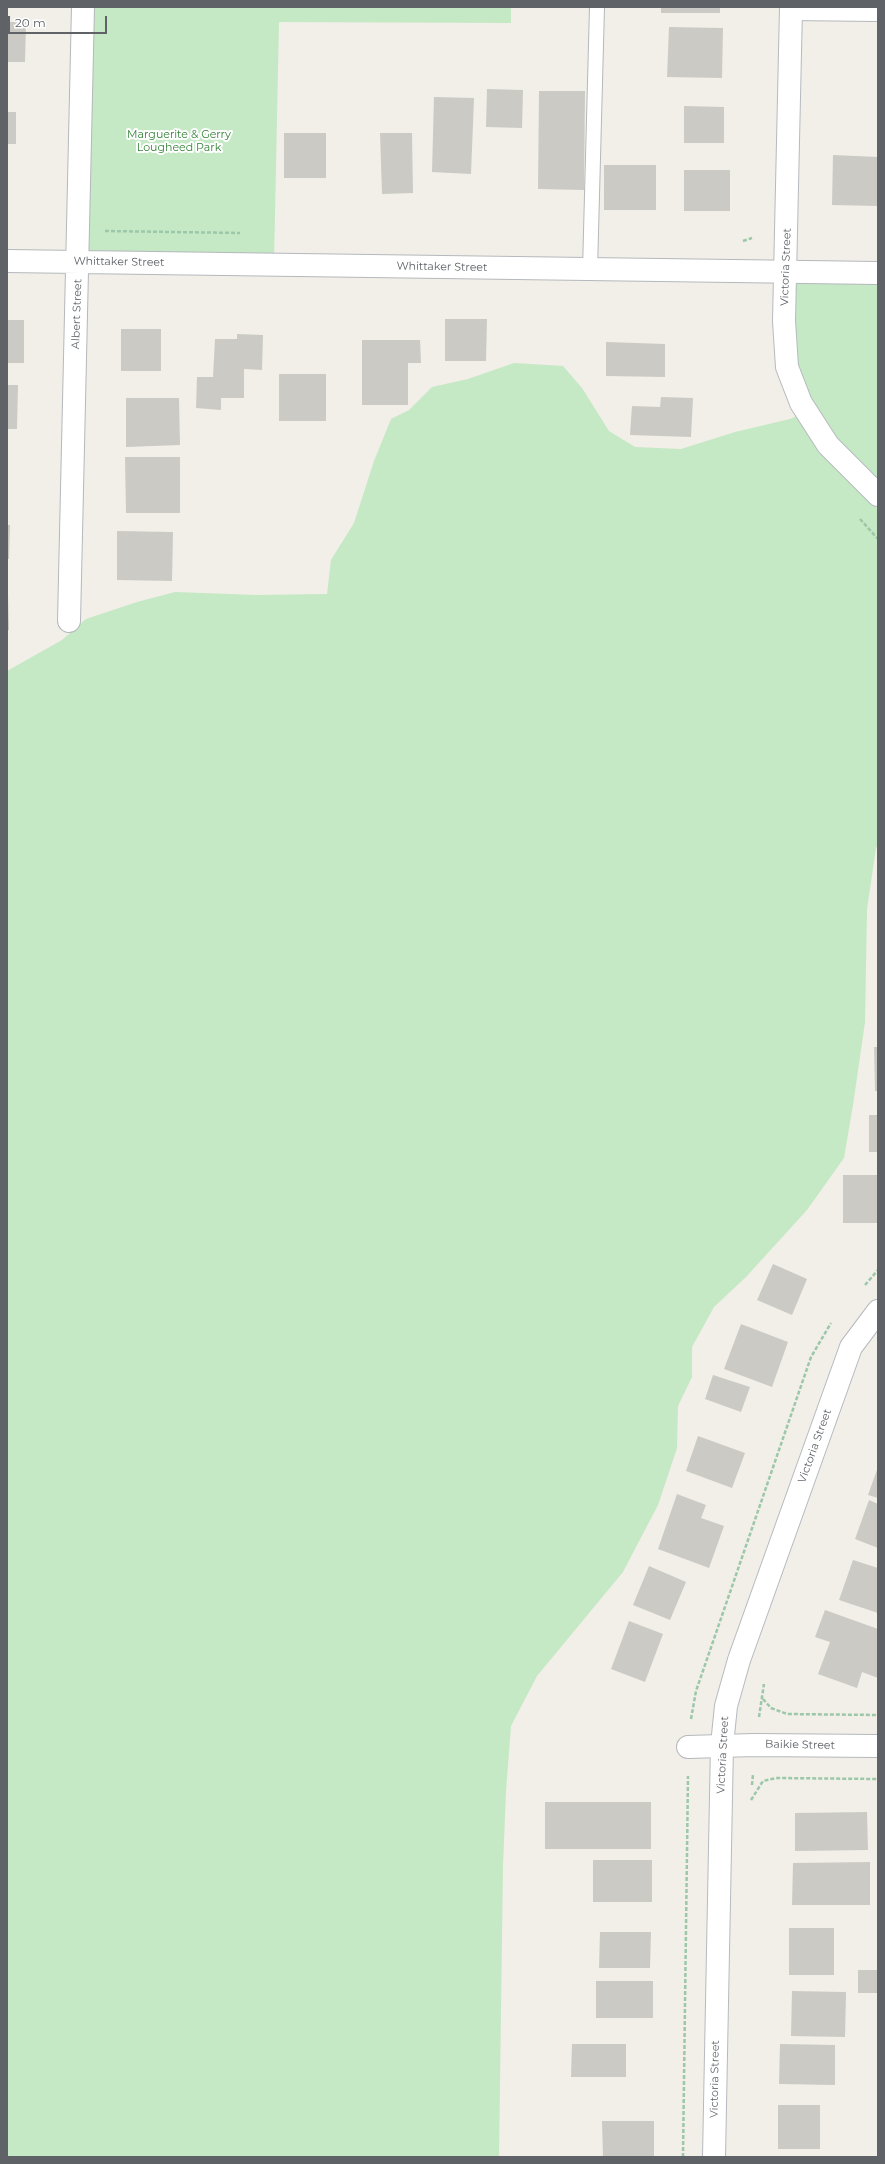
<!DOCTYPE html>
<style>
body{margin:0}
#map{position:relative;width:885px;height:2164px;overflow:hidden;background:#f1efe8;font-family:Montserrat,sans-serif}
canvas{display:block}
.frame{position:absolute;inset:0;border:8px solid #5f6368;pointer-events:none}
.scale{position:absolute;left:8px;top:16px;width:99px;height:18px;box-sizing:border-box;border:2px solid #5f6368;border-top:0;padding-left:5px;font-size:12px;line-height:14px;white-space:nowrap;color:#5f6368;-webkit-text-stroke:3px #fff;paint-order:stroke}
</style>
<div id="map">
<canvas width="885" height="2164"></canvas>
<div class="frame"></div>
<div class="scale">20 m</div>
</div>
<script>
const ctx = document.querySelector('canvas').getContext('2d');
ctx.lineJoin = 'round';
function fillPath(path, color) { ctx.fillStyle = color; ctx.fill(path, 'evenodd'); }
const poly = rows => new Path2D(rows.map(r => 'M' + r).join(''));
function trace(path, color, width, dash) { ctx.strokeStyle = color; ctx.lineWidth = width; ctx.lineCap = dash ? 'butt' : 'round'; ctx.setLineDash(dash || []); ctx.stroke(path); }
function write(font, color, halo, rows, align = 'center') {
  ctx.font = font + ' Montserrat,sans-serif'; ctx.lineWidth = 4; ctx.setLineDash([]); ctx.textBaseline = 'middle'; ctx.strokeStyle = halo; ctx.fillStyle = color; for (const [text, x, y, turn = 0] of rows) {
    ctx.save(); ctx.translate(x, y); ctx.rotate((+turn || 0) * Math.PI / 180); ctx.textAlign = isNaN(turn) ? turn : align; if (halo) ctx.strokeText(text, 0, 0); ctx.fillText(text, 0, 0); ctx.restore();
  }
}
fillPath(poly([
 [85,7,511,7,511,23,279,22,274,262,80,260],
 [782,277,878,277,878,844,876,848,867,909,865,1022,853,1105,844,1158,807,1210,746,1277,714,1307,692,1347,692,1377,678,1406,677,1448,658,1505,623,1572,537,1676,511,1726,506,1791,503,1865,499,2157,7,2157,7,671,62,640,86,619,137,602,175,592,256,595,327,594,331,560,354,523,374,461,391,419,409,410,432,387,468,379,514,363,563,366,582,388,609,431,635,447,681,449,735,432,790,419,801,414]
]), '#c5e8c5');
fillPath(poly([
 [661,7,720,7,720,13,661,13],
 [7,22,26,22,25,62,7,62],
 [669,27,723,28,722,78,667,77],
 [487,89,523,90,522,128,486,127],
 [539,91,585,91,584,190,538,189],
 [434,97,474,98,471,174,432,172],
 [684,106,724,107,724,143,684,143],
 [7,112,16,112,16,144,7,144],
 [284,133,326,133,326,178,284,178],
 [380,133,412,133,413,193,382,194],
 [833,155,878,157,878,206,832,205],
 [604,165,656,165,656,210,604,210],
 [684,170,730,170,730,211,684,211],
 [445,319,487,319,486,361,445,361],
 [7,320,24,320,24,363,7,363],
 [121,329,161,329,161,371,121,371],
 [237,334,263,335,262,370,244,369,244,398,221,398,221,410,196,408,197,377,213,377,215,339,237,339],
 [362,340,420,340,421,363,408,363,408,405,362,405],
 [606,342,665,344,665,377,606,376],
 [279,374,326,374,326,421,279,421],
 [7,385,18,385,17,429,7,429],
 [661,397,693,398,691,437,630,435,632,406,660,407],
 [126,398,179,398,180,445,126,447],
 [125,457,180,457,180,513,126,513],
 [7,525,10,525,9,559,7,559],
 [117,531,173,532,172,581,117,580],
 [7,594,8,594,9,630,7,630],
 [874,1047,878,1047,878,1091,875,1091],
 [869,1115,878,1115,878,1152,869,1152],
 [843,1175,878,1175,878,1223,843,1223],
 [773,1264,807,1279,792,1315,757,1300],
 [741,1324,788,1342,772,1387,724,1369],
 [713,1375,750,1387,741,1412,705,1399],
 [698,1436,745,1453,732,1488,686,1471],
 [878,1467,878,1498,868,1495],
 [677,1494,706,1505,701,1518,724,1526,709,1568,658,1549],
 [869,1500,878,1504,878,1548,855,1539],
 [853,1560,878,1568,878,1613,839,1600],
 [649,1566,686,1582,670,1620,633,1605],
 [825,1610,878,1629,878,1678,862,1672,857,1688,818,1674,830,1642,815,1637],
 [629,1621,663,1634,645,1682,611,1669],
 [545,1802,651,1802,651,1849,545,1849],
 [867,1812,868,1850,795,1851,795,1813],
 [593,1860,652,1860,652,1902,593,1902],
 [870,1862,870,1905,792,1905,793,1863],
 [789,1928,834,1928,834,1975,789,1975],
 [600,1932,651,1932,650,1968,599,1968],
 [858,1970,878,1970,878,1993,858,1993],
 [596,1981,653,1981,653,2018,596,2018],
 [792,1991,846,1992,845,2037,791,2036],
 [572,2044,626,2044,626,2077,571,2077],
 [780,2044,835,2045,835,2085,779,2084],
 [778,2105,820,2105,820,2149,778,2149],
 [602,2121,654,2121,654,2157,603,2157]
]), '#cccac5');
const lane = poly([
 [791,13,878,14],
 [590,270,597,7]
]);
const street = poly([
 [7,261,878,273],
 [69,621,83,7],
 [688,1747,754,1745,878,1746]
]);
const secondary = poly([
 [791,7,784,321,787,367,801,403,828,445,878,495],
 [714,2157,722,1745,726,1706,739,1660,851,1347,878,1311]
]);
trace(lane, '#b5b8bc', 16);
trace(street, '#b5b8bc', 24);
trace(secondary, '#b6babf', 24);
trace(poly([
 [105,231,240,233],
 [743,241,752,238],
 [860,519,878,539],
 [865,1285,878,1270],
 [763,1699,771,1708,787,1714,878,1715],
 [759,1717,764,1684],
 [691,1719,696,1691,811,1357,831,1323],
 [752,1785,753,1774],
 [751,1800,763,1781,776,1778,878,1779],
 [683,2157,688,1776]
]), '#9cc7a9', 2.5, [4, 2]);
trace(lane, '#fff', 14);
trace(street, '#fff', 22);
trace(secondary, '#fff', 22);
write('11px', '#348238', '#fff', [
 ["Marguerite & Gerry",179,135],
 ["Lougheed Park",179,148]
]);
write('11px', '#5f6368', '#fff', [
 ["Whittaker Street",119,262,1],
 ["Whittaker Street",442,267,1],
 ["Victoria Street",786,267,-88],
 ["Albert Street",77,314,-88],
 ["Victoria Street",815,1446,-70],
 ["Baikie Street",800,1745,1],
 ["Victoria Street",723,1755,-87],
 ["Victoria Street",715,2079,-89]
]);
</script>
